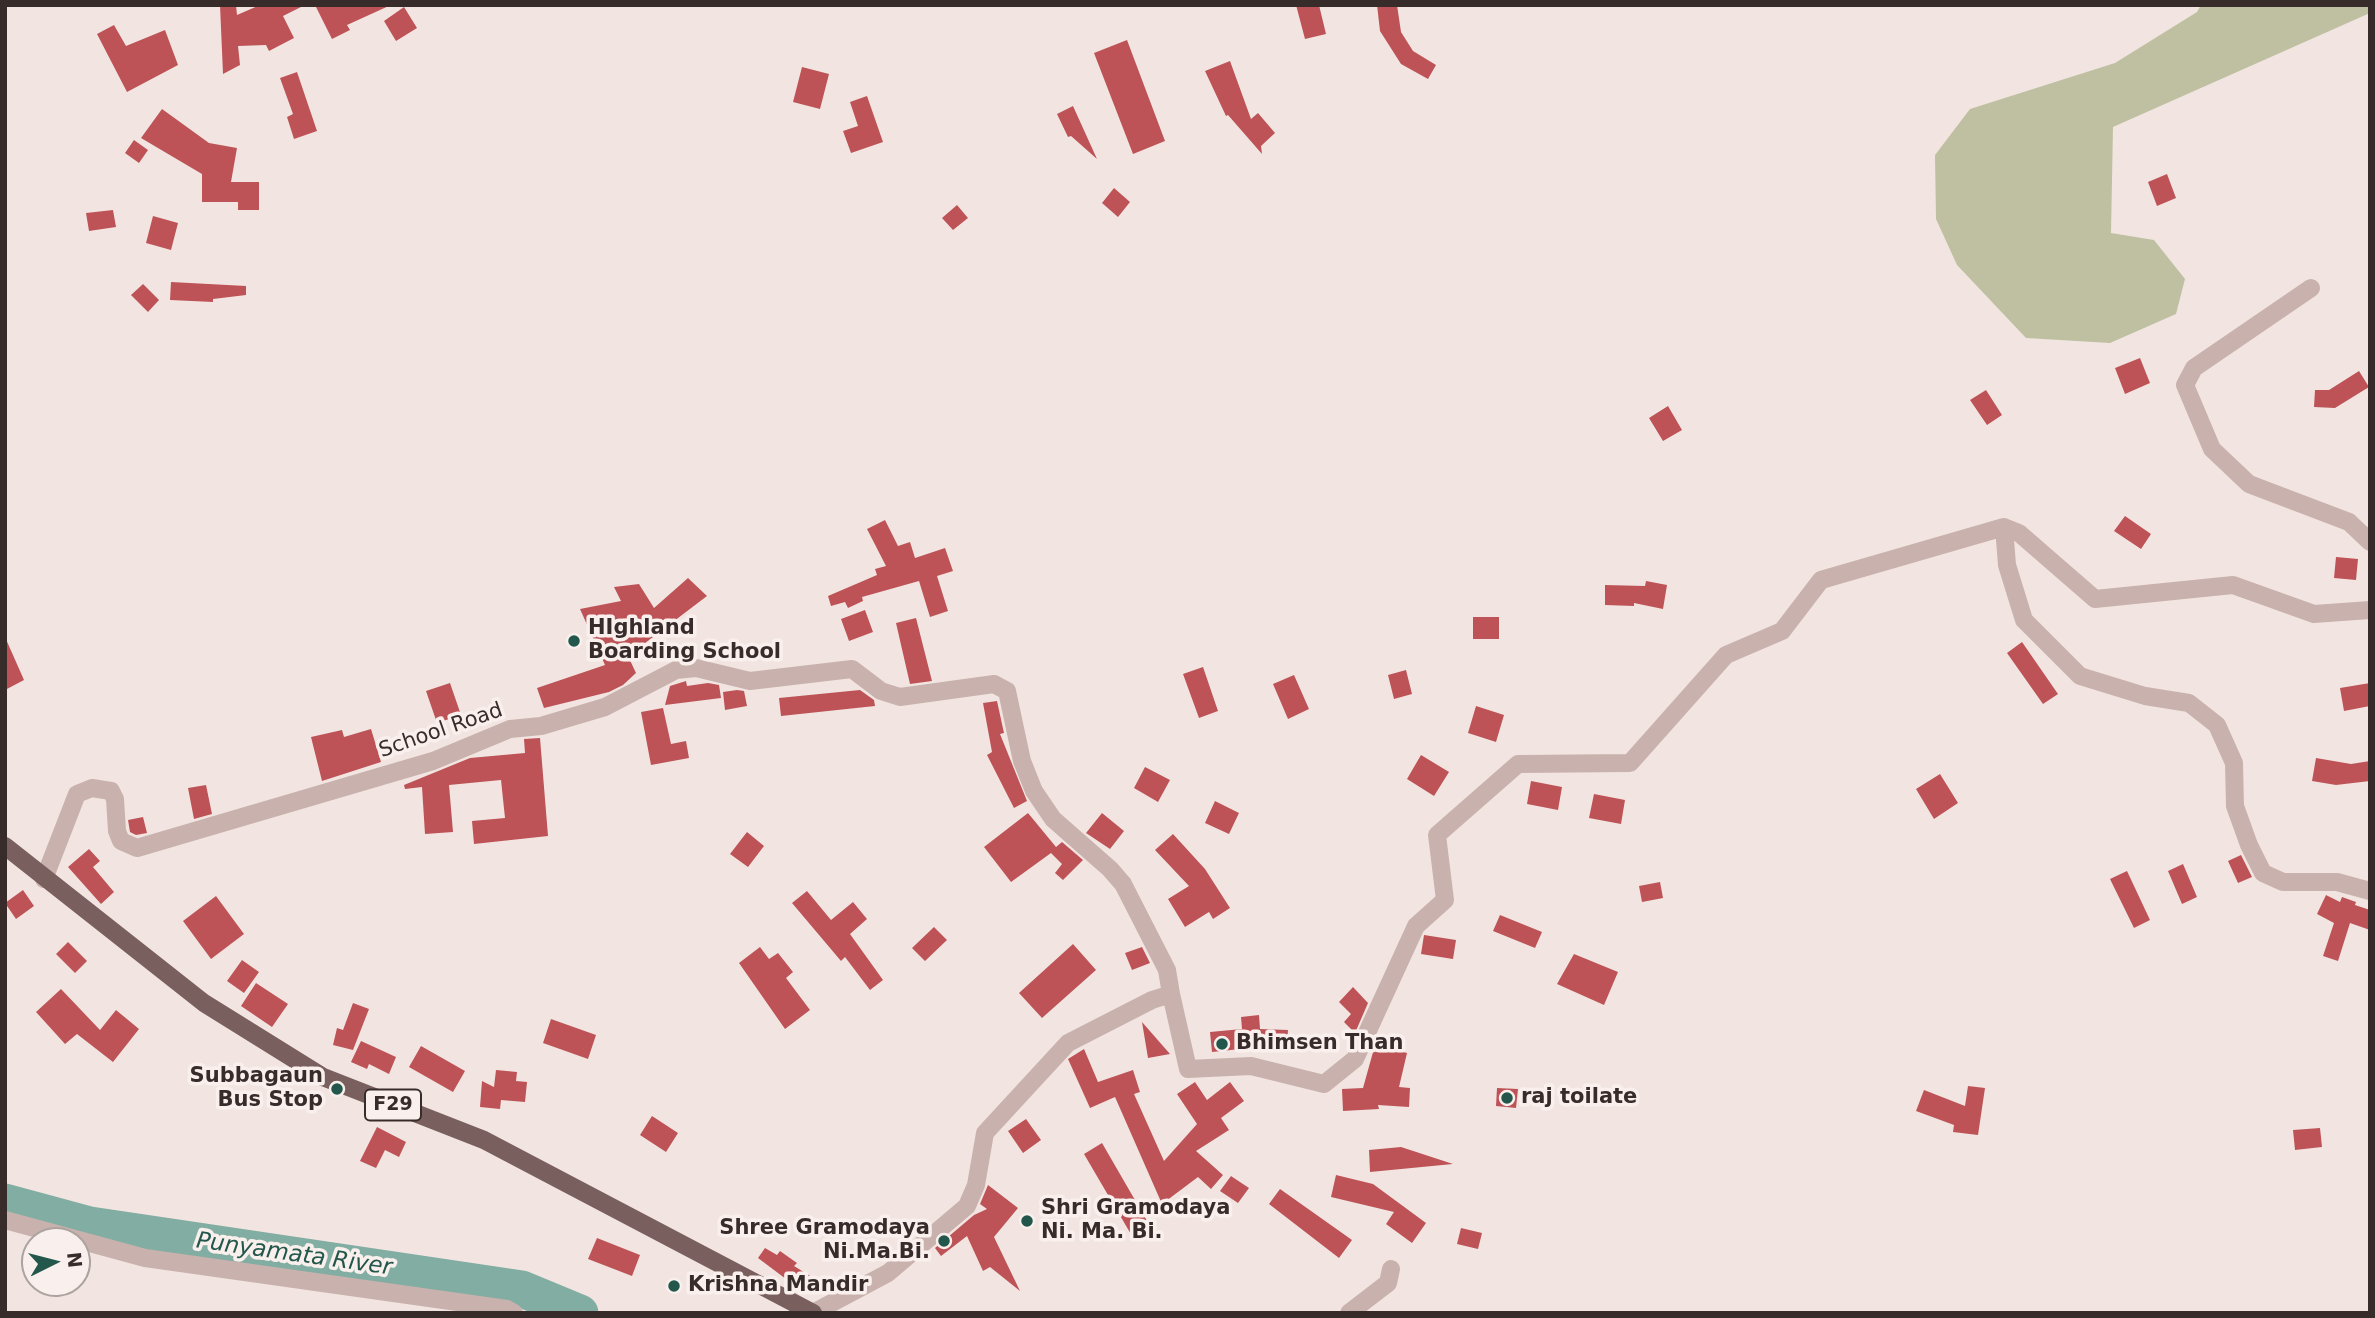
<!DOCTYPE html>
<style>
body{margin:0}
#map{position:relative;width:2375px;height:1318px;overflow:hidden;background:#f2e5e1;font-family:"DejaVu Sans",sans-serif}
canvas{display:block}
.frame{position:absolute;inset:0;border:7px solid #382c2b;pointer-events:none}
.north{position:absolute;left:21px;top:1227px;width:70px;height:70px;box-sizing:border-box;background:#f9f0ed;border:2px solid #aca29f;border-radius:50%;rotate:84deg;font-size:19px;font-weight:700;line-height:28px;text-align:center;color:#382c2b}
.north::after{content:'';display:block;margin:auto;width:24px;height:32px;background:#23574c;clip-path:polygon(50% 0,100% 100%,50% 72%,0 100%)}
</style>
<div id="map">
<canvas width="2375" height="1318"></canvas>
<div class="frame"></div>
<div class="north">N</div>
</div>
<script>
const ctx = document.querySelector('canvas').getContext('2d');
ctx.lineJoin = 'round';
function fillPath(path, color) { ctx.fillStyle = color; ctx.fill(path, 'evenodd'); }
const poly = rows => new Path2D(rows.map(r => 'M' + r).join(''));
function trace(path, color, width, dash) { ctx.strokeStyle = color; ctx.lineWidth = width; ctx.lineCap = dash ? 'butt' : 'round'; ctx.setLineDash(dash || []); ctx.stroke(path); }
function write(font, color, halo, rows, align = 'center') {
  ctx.font = font + ' "DejaVu Sans",sans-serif'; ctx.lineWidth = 7; ctx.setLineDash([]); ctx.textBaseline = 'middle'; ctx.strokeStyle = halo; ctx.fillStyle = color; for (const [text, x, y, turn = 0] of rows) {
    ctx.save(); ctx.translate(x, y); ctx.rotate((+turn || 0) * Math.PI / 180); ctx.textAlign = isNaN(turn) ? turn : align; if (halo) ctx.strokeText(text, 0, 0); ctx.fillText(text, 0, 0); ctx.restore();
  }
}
fillPath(poly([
 [2201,5,2370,5,2370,13,2113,127,2111,233,2154,240,2185,279,2176,314,2110,343,2026,338,1957,265,1936,219,1935,155,1970,109,2115,63,2197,12]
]), '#bec0a1');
trace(poly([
 [5,1202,90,1225,522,1289,580,1313]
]), '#82ada3', 37);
fillPath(poly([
 [220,5,236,5,237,15,260,5,305,5,283,16,294,38,269,51,266,45,238,46,240,65,223,74],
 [315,5,391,5,347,25,350,30,332,39],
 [1296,5,1319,5,1326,34,1305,39],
 [1377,5,1397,5,1401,32,1413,51,1436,65,1428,79,1401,64,1380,31],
 [404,7,417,28,396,41,384,21],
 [114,25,126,46,165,30,178,65,127,92,97,34],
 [1127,40,1165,141,1133,154,1094,53],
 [1230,61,1251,119,1258,113,1275,133,1261,146,1262,154,1228,115,1226,116,1205,71],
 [802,67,829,74,820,109,793,102],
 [297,72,317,131,294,139,287,117,293,114,280,78],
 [867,96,883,142,851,153,843,131,858,126,850,102],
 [1073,106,1097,159,1071,136,1068,137,1057,114],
 [162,109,209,143,237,148,231,182,259,182,259,210,238,210,238,202,202,202,202,174,141,138],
 [134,140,148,150,139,163,125,153],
 [2167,174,2176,198,2157,206,2148,182],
 [1114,188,1130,202,1118,217,1102,203],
 [957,205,968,218,953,230,942,218],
 [113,210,116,227,89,231,86,213],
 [153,216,178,223,171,250,146,243],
 [171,282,246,286,246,295,213,299,213,302,170,300],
 [143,284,159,300,148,312,131,295],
 [2140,358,2150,383,2125,394,2115,368],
 [2359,371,2369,387,2335,408,2314,407,2315,390,2329,390],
 [1986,390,2002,415,1987,425,1970,400],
 [1668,406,1682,430,1663,441,1649,418],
 [2125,516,2151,534,2141,549,2114,531],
 [885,520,898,546,910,542,915,558,945,548,953,571,937,576,948,611,930,617,919,581,862,597,863,601,848,608,845,602,831,606,828,596,877,575,875,569,886,566,867,529],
 [2336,557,2358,559,2356,580,2334,578],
 [688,578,707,596,628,656,636,673,623,685,609,692,544,708,537,688,605,665,580,609,621,601,614,587,639,584,654,608],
 [1646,581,1667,585,1663,609,1634,603,1634,606,1605,605,1605,585,1645,586],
 [865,610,873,632,849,641,841,619],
 [1473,617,1499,617,1499,639,1473,639],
 [916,618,932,681,910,684,896,623],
 [5,637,24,680,5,690],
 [2022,642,2058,694,2043,704,2007,653],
 [1203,667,1218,711,1199,718,1183,674],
 [1406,670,1412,694,1394,699,1388,675],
 [1294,675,1309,709,1288,719,1273,684],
 [686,681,687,686,708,683,719,685,721,698,665,705,670,686],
 [450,683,461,715,437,723,426,691],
 [2370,683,2370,706,2344,711,2340,688],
 [737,690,744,691,747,706,725,710,723,692],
 [860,690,874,700,875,706,781,716,779,698],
 [997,701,1004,733,1000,734,1027,801,1014,808,987,755,992,752,983,703],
 [1476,706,1504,715,1496,742,1468,733],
 [663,708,671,744,686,741,689,758,651,765,641,712],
 [371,729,381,762,322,781,311,737,342,730,344,737],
 [540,738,548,836,474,844,472,821,505,818,501,780,449,785,453,832,425,834,422,787,405,789,404,785,470,758,525,753,524,739],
 [1421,755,1449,772,1434,796,1407,779],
 [2316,758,2351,764,2370,761,2370,781,2336,785,2312,781],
 [1145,767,1170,780,1158,802,1134,788],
 [1940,774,1958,803,1934,819,1916,789],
 [1531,781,1562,787,1558,810,1527,804],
 [206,785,212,814,194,819,188,788],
 [1594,794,1625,800,1621,824,1589,818],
 [1215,801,1239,813,1229,834,1205,823],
 [1028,813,1056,847,1062,842,1083,860,1063,880,1055,873,1062,864,1051,853,1011,882,984,847],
 [1102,813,1124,831,1110,849,1086,833],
 [143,817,147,833,136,835,130,832,128,820],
 [747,832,764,846,748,867,730,854],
 [1173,834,1205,869,1230,908,1213,919,1209,912,1185,927,1168,899,1189,886,1155,850],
 [89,849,100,861,93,867,114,892,101,904,68,867],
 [2241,855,2252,877,2238,883,2228,861],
 [2183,864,2197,897,2182,904,2168,871],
 [2127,871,2150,920,2134,928,2110,879],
 [1660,882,1663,898,1642,902,1639,886],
 [23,890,34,906,16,919,5,903],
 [807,891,831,920,853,902,867,919,850,934,883,980,870,990,845,957,841,961,792,903],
 [2326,895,2340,902,2342,897,2356,902,2355,905,2370,910,2370,930,2350,923,2338,961,2323,956,2334,923,2317,914],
 [216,896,244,934,211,959,183,921],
 [1500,915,1542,932,1535,948,1493,931],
 [934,927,947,940,925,961,912,948],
 [1424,935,1456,940,1453,959,1421,954],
 [68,942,87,961,75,973,56,954],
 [1073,944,1096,970,1042,1018,1019,993],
 [760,947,769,959,778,953,793,972,786,978,810,1010,785,1029,739,963],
 [1142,947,1150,963,1132,970,1125,953],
 [1574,954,1618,972,1604,1005,1557,984],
 [242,960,259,972,244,993,227,981],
 [256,983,288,1004,272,1027,241,1006],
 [1353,987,1368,1003,1355,1033,1344,1022,1351,1014,1339,1002],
 [61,989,100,1030,116,1010,139,1029,113,1062,77,1034,65,1044,36,1012],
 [353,1003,369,1009,353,1050,333,1045,337,1028,343,1030],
 [1259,1015,1260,1029,1288,1030,1287,1044,1212,1052,1210,1032,1242,1029,1241,1017],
 [551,1019,596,1035,588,1059,543,1043],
 [1142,1022,1170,1054,1148,1058],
 [361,1041,396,1057,389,1074,369,1064,367,1069,351,1062],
 [1375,1045,1407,1053,1399,1087,1410,1088,1409,1107,1378,1105,1379,1109,1343,1111,1342,1089,1363,1088],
 [421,1046,465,1071,453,1092,409,1067],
 [1084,1049,1098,1082,1133,1070,1140,1092,1134,1094,1164,1161,1197,1124,1177,1094,1195,1082,1207,1100,1230,1082,1244,1101,1221,1118,1229,1130,1196,1151,1223,1175,1211,1189,1198,1177,1162,1204,1115,1097,1090,1108,1068,1059],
 [496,1070,517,1072,516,1081,527,1082,525,1102,501,1100,500,1109,480,1107,482,1081,494,1087],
 [1968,1086,1985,1088,1978,1135,1953,1132,1954,1125,1916,1111,1924,1090,1965,1106],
 [1497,1088,1518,1089,1516,1108,1496,1106],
 [652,1116,678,1133,666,1152,640,1135],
 [1026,1119,1041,1140,1023,1153,1008,1131],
 [377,1127,406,1142,399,1157,385,1150,376,1168,360,1161],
 [2320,1128,2322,1147,2295,1150,2293,1130],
 [1102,1143,1150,1226,1132,1236,1084,1154],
 [1401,1147,1453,1164,1370,1172,1369,1150],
 [1336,1175,1373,1184,1426,1223,1412,1243,1386,1224,1394,1212,1331,1197],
 [1231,1176,1249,1188,1238,1203,1220,1191],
 [988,1185,1018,1208,994,1237,1020,1291,990,1267,983,1271,967,1236,941,1256,935,1248,974,1215,987,1209,980,1204],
 [1280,1189,1352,1240,1339,1258,1269,1204],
 [1461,1228,1482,1233,1478,1249,1457,1244],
 [597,1238,640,1255,632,1276,588,1259],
 [765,1248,777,1255,780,1251,797,1263,794,1266,815,1279,806,1294,758,1258]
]), '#bd5357');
trace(poly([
 [2311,288,2194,368,2185,385,2212,449,2249,484,2349,522,2370,542],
 [2004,527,2007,565,2024,620,2080,676,2145,696,2189,703,2217,725,2234,763,2235,806,2249,845,2263,873,2283,882,2337,882,2370,891],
 [44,879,77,794,92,788,111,791,115,799,117,831,121,841,137,848,433,761,510,729,541,726,605,707,676,670,696,668,750,681,852,669,881,691,900,697,994,684,1007,691,1022,761,1034,791,1053,819,1110,869,1123,884,1167,970,1171,994],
 [5,1220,145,1258,507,1309,514,1313],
 [813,1313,888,1273,967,1206,976,1185,985,1133,1068,1043,1152,1000,1171,994,1188,1069,1251,1066,1324,1084,1355,1059,1416,926,1445,900,1437,835,1518,764,1630,763,1726,655,1782,631,1821,580,2004,527,2019,533,2095,599,2233,585,2314,614,2370,610],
 [1349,1313,1388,1283,1391,1269]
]), '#c9b2ad', 18);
trace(poly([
 [5,846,204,1003,323,1077,484,1140,813,1313]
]), '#795f5e', 18);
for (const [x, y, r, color] of [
 [574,641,7,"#23574c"],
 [1222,1044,7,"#23574c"],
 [337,1089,7,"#23574c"],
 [1507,1098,7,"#23574c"],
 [1027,1221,7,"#23574c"],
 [944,1241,7,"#23574c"],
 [674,1286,7,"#23574c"]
]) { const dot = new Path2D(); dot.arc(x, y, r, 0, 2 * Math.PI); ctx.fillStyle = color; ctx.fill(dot); trace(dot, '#f9f0ed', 2.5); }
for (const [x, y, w] of [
 [393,1105,56]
]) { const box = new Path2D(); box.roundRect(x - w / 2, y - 15.5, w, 31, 5); ctx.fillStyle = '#f9f0ed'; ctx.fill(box); trace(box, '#382c2b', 2); }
write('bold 19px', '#382c2b', null, [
 ["F29",393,1105]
]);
write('bold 21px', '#382c2b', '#f9f0ed', [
 ["HIghland",588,629],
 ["Boarding School",588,653],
 ["Bhimsen Than",1236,1044],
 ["Subbagaun",323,1077,"right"],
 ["Bus Stop",323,1101,"right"],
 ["raj toilate",1521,1098],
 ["Shri Gramodaya",1041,1209],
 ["Ni. Ma. Bi.",1041,1233],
 ["Shree Gramodaya",930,1229,"right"],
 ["Ni.Ma.Bi.",930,1253,"right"],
 ["Krishna Mandir",688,1286]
], 'left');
write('21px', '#382c2b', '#f9f0ed', [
 ["School Road",441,731,-19]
]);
write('italic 23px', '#23574c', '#f9f0ed', [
 ["Punyamata River",294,1255,8]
]);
</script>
